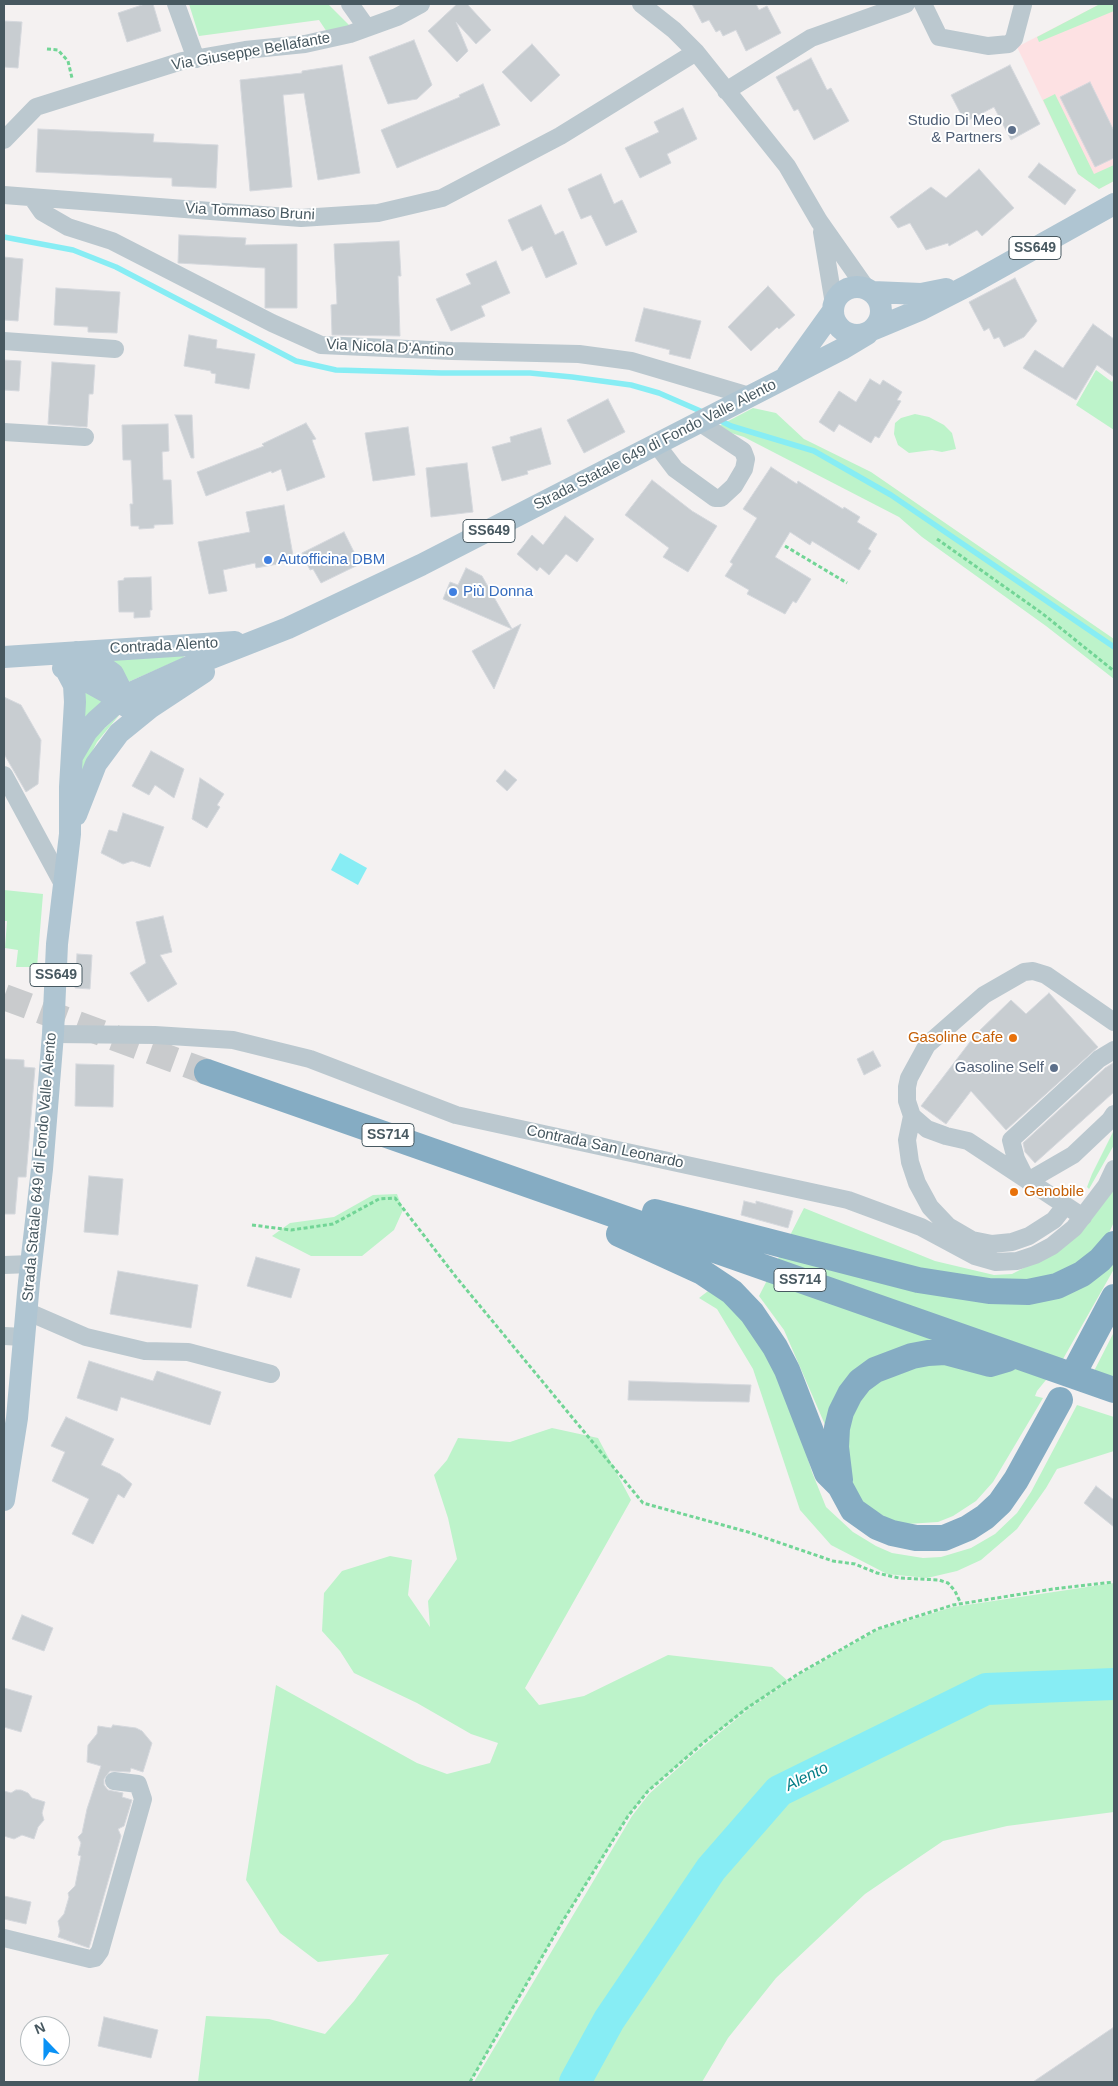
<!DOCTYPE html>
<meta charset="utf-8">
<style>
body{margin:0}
#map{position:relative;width:1118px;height:2086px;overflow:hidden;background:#f4f1f1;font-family:Arial,sans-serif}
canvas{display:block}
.frame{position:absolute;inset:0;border:5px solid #475860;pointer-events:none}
.north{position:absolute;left:20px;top:2016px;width:50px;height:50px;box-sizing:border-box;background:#fff;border:1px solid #b5bcbf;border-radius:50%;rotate:338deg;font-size:14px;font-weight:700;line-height:20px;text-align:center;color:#475860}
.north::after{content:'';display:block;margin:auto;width:18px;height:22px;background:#0a92f5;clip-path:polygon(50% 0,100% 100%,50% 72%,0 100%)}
</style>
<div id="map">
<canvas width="1118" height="2086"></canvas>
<div class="frame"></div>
<div class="north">N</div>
</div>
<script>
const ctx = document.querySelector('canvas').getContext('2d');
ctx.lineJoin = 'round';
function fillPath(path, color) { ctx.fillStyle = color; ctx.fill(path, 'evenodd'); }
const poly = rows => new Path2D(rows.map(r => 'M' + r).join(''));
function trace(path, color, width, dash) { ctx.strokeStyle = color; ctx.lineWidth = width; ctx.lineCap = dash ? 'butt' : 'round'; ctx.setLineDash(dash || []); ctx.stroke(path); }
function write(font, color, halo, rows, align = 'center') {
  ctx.font = font + ' Arial,sans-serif'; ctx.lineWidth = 4; ctx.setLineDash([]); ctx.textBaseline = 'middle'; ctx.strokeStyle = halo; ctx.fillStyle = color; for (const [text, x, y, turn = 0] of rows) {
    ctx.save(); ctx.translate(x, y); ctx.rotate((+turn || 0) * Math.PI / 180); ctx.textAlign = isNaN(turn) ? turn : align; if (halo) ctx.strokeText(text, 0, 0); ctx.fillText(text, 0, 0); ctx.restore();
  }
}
fillPath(poly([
 [1100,4,1114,4,1114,181,1099,189,1078,174,1017,47]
]), '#fde1e3');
fillPath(poly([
 [189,4,328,4,351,27,329,35,319,20,199,36],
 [1100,4,1114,4,1114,11,1039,42,1037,37],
 [1055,94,1094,174,1114,165,1114,181,1099,189,1078,174,1043,100],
 [1096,370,1112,382,1114,378,1114,430,1076,405],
 [753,408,776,413,804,439,871,472,1114,639,1114,679,1046,626,922,537,899,517,744,437,715,428],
 [915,414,929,417,944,425,952,433,956,449,942,452,932,450,909,453,898,445,894,434,895,423,901,418],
 [98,654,185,655,183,658,126,683],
 [81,692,92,693,107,701,84,725],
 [121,713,97,742,81,773,82,755,87,744],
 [4,890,43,894,37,967,16,967,18,950,5,948,7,921,4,921],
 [1114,1130,1114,1145,1089,1189,1087,1187,1092,1174],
 [1114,1185,1114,1222,1108,1235,1114,1260,1114,1269,1063,1359,1037,1391,1035,1396,1043,1398,993,1482,976,1501,953,1516,938,1522,907,1524,892,1521,858,1501,784,1330,759,1296,804,1208,935,1261,994,1275,1012,1274,1053,1253],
 [397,1194,403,1210,394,1230,362,1256,311,1256,272,1236,290,1223,334,1217,373,1195],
 [712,1288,728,1298,767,1352,795,1418,812,1472,826,1507,853,1532,876,1546,892,1553,923,1558,941,1557,971,1548,995,1534,1017,1513,1031,1492,1077,1405,1114,1417,1114,1451,1057,1469,1046,1488,1017,1529,981,1560,957,1571,927,1578,887,1574,831,1545,800,1510,753,1369,717,1309,699,1298],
 [1114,1332,1114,1378,1094,1371],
 [552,1428,598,1438,631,1500,525,1688,539,1705,584,1696,668,1655,772,1667,788,1681,747,1709,703,1743,648,1791,628,1816,561,1924,470,2082,198,2082,206,2016,269,2019,325,2034,354,2001,389,1954,318,1962,280,1933,246,1880,276,1685,417,1763,447,1774,490,1763,498,1743,471,1734,417,1703,354,1673,340,1651,322,1631,324,1593,342,1571,390,1556,412,1560,408,1595,430,1627,428,1601,457,1559,448,1518,434,1475,447,1460,458,1438,510,1442],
 [1114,1583,1114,1683,986,1689,778,1790,710,1869,608,2020,574,2082,474,2082,632,1816,649,1794,695,1753,750,1708,799,1675,878,1630,953,1607],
 [1114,1684,1114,1812,1007,1826,943,1841,865,1894,776,1978,728,2038,702,2082,576,2082,609,2021,711,1870,779,1792,986,1690]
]), '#bdf3ca');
fillPath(poly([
 [340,853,367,868,358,885,331,870]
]), '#87edf4');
trace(poly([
 [4,237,73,250,116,267,296,361,336,370,441,373,530,373,572,377,631,385,659,393,705,413],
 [717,419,731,426,814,451,891,495,1114,647]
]), '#87edf4', 5.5);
trace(poly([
 [575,2082,609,2020,711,1869,779,1791,986,1689,1114,1684]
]), '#87edf4', 32);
const building = poly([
 [145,4,153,4,161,31,127,42,118,13,145,4],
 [457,4,467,4,491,30,476,44,456,22,468,51,457,62,428,31,457,4],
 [692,4,756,4,759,10,767,6,781,33,746,51,736,30,723,36,720,30,716,32,709,20,702,23,692,4],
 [4,21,22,22,18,68,4,67,4,21],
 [414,40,432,85,417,99,388,104,369,57,414,40],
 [532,44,560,75,531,102,502,72,532,44],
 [811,58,827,90,831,88,849,121,814,140,798,109,794,111,776,77,811,58],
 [342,65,360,173,318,180,304,93,283,95,292,187,250,191,240,80,302,73,302,71,342,65],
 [1010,65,1040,124,1011,140,994,107,965,122,951,95,1010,65],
 [1090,82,1114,131,1114,158,1095,167,1060,97,1090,82],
 [483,84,500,125,397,168,381,130,460,97,459,95,483,84],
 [683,108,697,139,667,154,671,163,640,178,625,148,659,132,654,122,683,108],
 [38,129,154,134,153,142,218,145,216,188,172,186,172,178,36,172,38,129],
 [1039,163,1076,190,1065,205,1028,177,1039,163],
 [979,169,1014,208,982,236,977,230,949,246,948,243,926,250,910,223,898,228,890,217,931,187,946,198,979,169],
 [601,174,614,204,622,200,637,232,606,246,591,215,581,219,568,189,601,174],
 [541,205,555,235,563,231,577,264,546,278,532,246,522,251,508,220,541,205],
 [179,235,246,238,245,245,297,244,297,308,265,308,265,268,178,263,179,235],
 [399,241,401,276,398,276,400,336,332,335,331,305,337,304,334,244,399,241],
 [4,257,23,259,18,321,4,320,4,257],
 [496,261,510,293,481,306,485,316,451,331,436,299,471,284,466,274,496,261],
 [1015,278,1037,321,1024,337,1004,347,999,337,994,339,989,328,984,331,969,302,1015,278],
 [768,286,795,315,779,329,777,327,751,351,728,327,768,286],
 [56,288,120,292,117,333,88,332,88,327,54,325,56,288],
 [644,308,701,321,690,359,669,354,670,350,635,341,644,308],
 [1093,324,1114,339,1114,377,1097,365,1076,400,1023,368,1035,350,1063,368,1093,324],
 [189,335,217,340,216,348,255,354,249,389,215,383,216,374,211,373,211,371,184,366,189,335],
 [4,360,21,361,19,391,4,390,4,360],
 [52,362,95,365,93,394,89,394,87,427,48,424,52,362],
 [870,379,880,385,883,380,902,392,897,400,901,401,879,438,875,436,871,443,839,424,834,432,819,422,839,391,856,402,870,379],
 [608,399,625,432,584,453,567,420,608,399],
 [175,415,192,415,194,458,191,458,175,415],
 [306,423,316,439,312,440,325,477,287,491,281,469,272,473,271,471,206,496,197,472,264,446,262,444,306,423],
 [168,424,169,451,162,452,163,480,171,480,173,524,154,525,154,528,139,529,139,526,131,526,130,504,133,504,131,460,123,460,122,425,168,424],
 [408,427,415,475,373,481,365,433,408,427],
 [541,428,551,464,527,471,528,474,502,481,492,447,511,442,510,437,541,428],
 [467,463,473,512,431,517,426,468,467,463],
 [771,467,797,484,798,481,843,509,844,507,860,517,857,522,877,534,868,549,871,551,859,570,812,541,810,545,790,532,775,557,811,579,796,603,793,601,785,614,747,594,749,590,725,576,733,564,730,562,757,518,743,509,771,467],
 [652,480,692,511,717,526,688,572,663,557,669,548,625,515,652,480],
 [284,505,294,561,256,568,255,563,223,570,227,591,209,594,198,542,250,532,246,512,284,505],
 [565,516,594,539,577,562,566,554,549,575,540,567,537,571,517,554,532,535,543,545,565,516],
 [344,532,360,564,321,583,313,569,310,570,302,553,344,532],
 [466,568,482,576,512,629,521,624,494,689,472,651,512,629,443,599,450,582,458,585,466,568],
 [151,577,152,610,150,610,150,617,134,618,134,612,119,612,118,581,124,580,124,578,151,577],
 [4,697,21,705,41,740,38,784,26,792,4,754,4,697],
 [151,751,184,769,174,798,155,785,149,795,132,786,151,751],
 [505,770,517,780,507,791,496,781,505,770],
 [200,778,224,794,217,805,220,807,207,828,192,819,200,778],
 [123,813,164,827,150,867,132,861,123,864,101,853,109,830,117,832,123,813],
 [163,916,172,952,160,955,177,984,148,1002,130,973,146,963,136,922,163,916],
 [77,954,92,955,90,989,75,988,77,954],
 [1049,993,1098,1047,1006,1130,971,1091,946,1124,921,1106,976,1034,1011,1000,1026,1014,1049,993],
 [873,1051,881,1066,864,1075,857,1059,873,1051],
 [4,1059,24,1060,24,1067,35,1068,26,1177,18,1177,15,1214,4,1214,4,1059],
 [1113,1063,1114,1092,1035,1163,1025,1152,1023,1143,1105,1068,1113,1063],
 [76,1064,114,1065,113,1107,75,1106,76,1064],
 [89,1176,123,1179,118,1235,84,1232,89,1176],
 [744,1201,756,1204,756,1201,793,1211,788,1228,741,1215,744,1201],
 [256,1257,300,1269,291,1298,247,1286,256,1257],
 [118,1271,198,1285,191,1328,110,1314,118,1271],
 [89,1361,153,1381,157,1371,221,1392,210,1425,121,1397,117,1411,77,1398,89,1361],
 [629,1381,751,1385,749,1402,628,1400,629,1381],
 [66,1417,114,1439,101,1465,120,1474,132,1484,124,1498,118,1494,93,1544,72,1534,89,1499,52,1481,65,1452,51,1446,66,1417],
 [1096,1486,1114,1500,1114,1527,1084,1503,1096,1486],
 [22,1615,53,1628,44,1651,12,1639,22,1615],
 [4,1688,32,1696,21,1732,4,1727,4,1688],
 [113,1725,136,1728,142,1731,152,1743,143,1772,131,1768,130,1772,110,1771,104,1779,104,1785,108,1790,123,1793,122,1797,132,1800,124,1826,118,1829,121,1836,89,1948,58,1937,60,1931,58,1921,64,1914,69,1897,68,1893,75,1886,81,1856,78,1855,81,1843,78,1837,82,1833,87,1809,101,1766,87,1762,88,1745,97,1734,98,1726,111,1728,113,1725],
 [16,1790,21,1790,28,1793,32,1798,45,1802,42,1813,44,1820,38,1827,34,1839,22,1835,14,1839,4,1836,4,1791,11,1793,16,1790],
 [4,1896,31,1902,26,1924,4,1919,4,1896],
 [104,2017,158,2030,151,2058,98,2046,104,2017],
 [1114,2027,1114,2082,1033,2082,1114,2027]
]);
fillPath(building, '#c8cdd1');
trace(building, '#d5d8dd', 1);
trace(poly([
 [4,997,207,1072]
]), '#c9cbcd', 26, [26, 13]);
trace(poly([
 [47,49,58,50,68,61,72,78],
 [937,539,1043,614,1114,671],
 [785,546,847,583],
 [252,1225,291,1230,333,1224,379,1199,395,1198,456,1277,643,1503,748,1532,833,1561,855,1564,877,1573,899,1578,939,1580,948,1583,955,1591,961,1604],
 [470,2082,561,1924,628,1816,648,1791,703,1743,747,1708,798,1674,877,1629,953,1605,1053,1589,1114,1582]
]), '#72d596', 3, [4, 2.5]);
trace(poly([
 [176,4,196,59],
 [350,4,367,28],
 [641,4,674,30,696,52,787,166,819,221,866,288],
 [923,4,939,37,988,46,1009,44,1014,39,1023,5],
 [726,91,811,38,906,4],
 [4,140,36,107,182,61,245,50,305,44,350,34,397,17,421,4],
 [4,195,301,218,378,213,442,198,560,136,696,52],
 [33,199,42,212,68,227,112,241,272,323,321,345,452,351,579,354,631,361,749,396],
 [822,232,834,304],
 [4,341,115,349],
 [4,432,85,437],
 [656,444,675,469,715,498,721,498,734,486,744,469,746,459,743,451,699,422],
 [4,775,64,886],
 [53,1034,155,1035,233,1040,310,1059,456,1115,848,1200,921,1227,975,1256,996,1262,1017,1261,1035,1255,1052,1246,1074,1228,1106,1186,1114,1169],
 [912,1116,907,1140,910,1162,917,1183,930,1207,948,1226,972,1240,992,1244,1012,1242,1029,1236,1054,1220,1065,1206],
 [1025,1177,1016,1159,1011,1140,1099,1059,1114,1050],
 [1028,1181,1073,1155,1110,1120,1114,1114],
 [1083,1217,968,1141,946,1136,927,1129,912,1116,907,1101,907,1087,909,1078,927,1045,984,995,1024,972,1033,971,1046,975,1114,1022],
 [4,1265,31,1264],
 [26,1311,86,1337,145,1351,188,1352,271,1374],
 [4,1336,24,1337],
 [4,1938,90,1959,95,1958,100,1951,143,1799,138,1784,114,1781]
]), '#bbc8cf', 18);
trace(poly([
 '833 311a24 24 0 1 1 48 0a24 24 0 1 1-48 0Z',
 [873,292,921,294,946,289],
 [874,329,922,309,967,286,1114,204],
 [787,375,833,311],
 [76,652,95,661,113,674,124,696,126,706],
 [4,657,235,642],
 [63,668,108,693,134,698],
 [73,755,87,731,97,720,124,696,186,668,288,628,421,565,842,349,867,334],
 [76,815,96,764,119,733,151,707,204,672],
 [4,1500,17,1418,29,1282,42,1169,53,1034,57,944,70,834,70,787,75,702,74,685,65,668]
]), '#afc5d2', 22);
trace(poly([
 [207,1072,1114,1390],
 [655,1212,918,1280,989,1291,1028,1292,1057,1286,1082,1274,1100,1260,1114,1244],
 [619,1234,702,1272,732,1292,752,1313,775,1347,787,1370,827,1473,840,1486,853,1510,877,1527,892,1533,916,1538,944,1538,968,1528,985,1517,1000,1503,1016,1480,1060,1400],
 [1078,1365,1114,1297],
 [840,1480,836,1447,837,1428,841,1412,850,1394,860,1381,875,1370,912,1356,928,1353,945,1352,990,1364,1007,1359]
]), '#85acc3', 26);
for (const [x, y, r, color] of [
 [1012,130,5,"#5c6f8a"],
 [268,560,5,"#3f7fe0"],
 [453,592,5,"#3f7fe0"],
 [1013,1038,5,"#e8710a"],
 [1054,1068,5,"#5c6f8a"],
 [1014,1192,5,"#e8710a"]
]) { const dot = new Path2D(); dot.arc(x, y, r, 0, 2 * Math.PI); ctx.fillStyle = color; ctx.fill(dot); trace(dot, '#fff', 2); }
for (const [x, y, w] of [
 [1035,248,52],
 [489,531,52],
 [56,975,52],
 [388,1135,52],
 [800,1280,52]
]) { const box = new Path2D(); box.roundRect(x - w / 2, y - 11.5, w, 23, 4); ctx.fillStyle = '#fff'; ctx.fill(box); trace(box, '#475860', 1); }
write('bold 14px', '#475860', null, [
 ["SS649",1035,248],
 ["SS649",489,531],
 ["SS649",56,975],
 ["SS714",388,1135],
 ["SS714",800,1280]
]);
write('15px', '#475860', '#fff', [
 ["Via Giuseppe Bellafante",251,52,-10],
 ["Via Tommaso Bruni",250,212,3],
 ["Via Nicola D'Antino",390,348,3],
 ["Strada Statale 649 di Fondo Valle Alento",655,445,-27],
 ["Contrada Alento",164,646,-3],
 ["Contrada San Leonardo",605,1147,12],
 ["Strada Statale 649 di Fondo Valle Alento",40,1167,-85]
]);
write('15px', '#4e5e75', '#fff', [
 ["Studio Di Meo",1002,121],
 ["& Partners",1002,138],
 ["Gasoline Self",1044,1068]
], 'right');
write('15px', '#366cbe', '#fff', [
 ["Autofficina DBM",278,560],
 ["Più Donna",463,592]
], 'left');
write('15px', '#c56008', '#fff', [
 ["Gasoline Cafe",1003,1038],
 ["Genobile",1024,1192,"left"]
], 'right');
write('italic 16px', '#057f87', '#fff', [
 ["Alento",807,1777,-26]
]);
</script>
